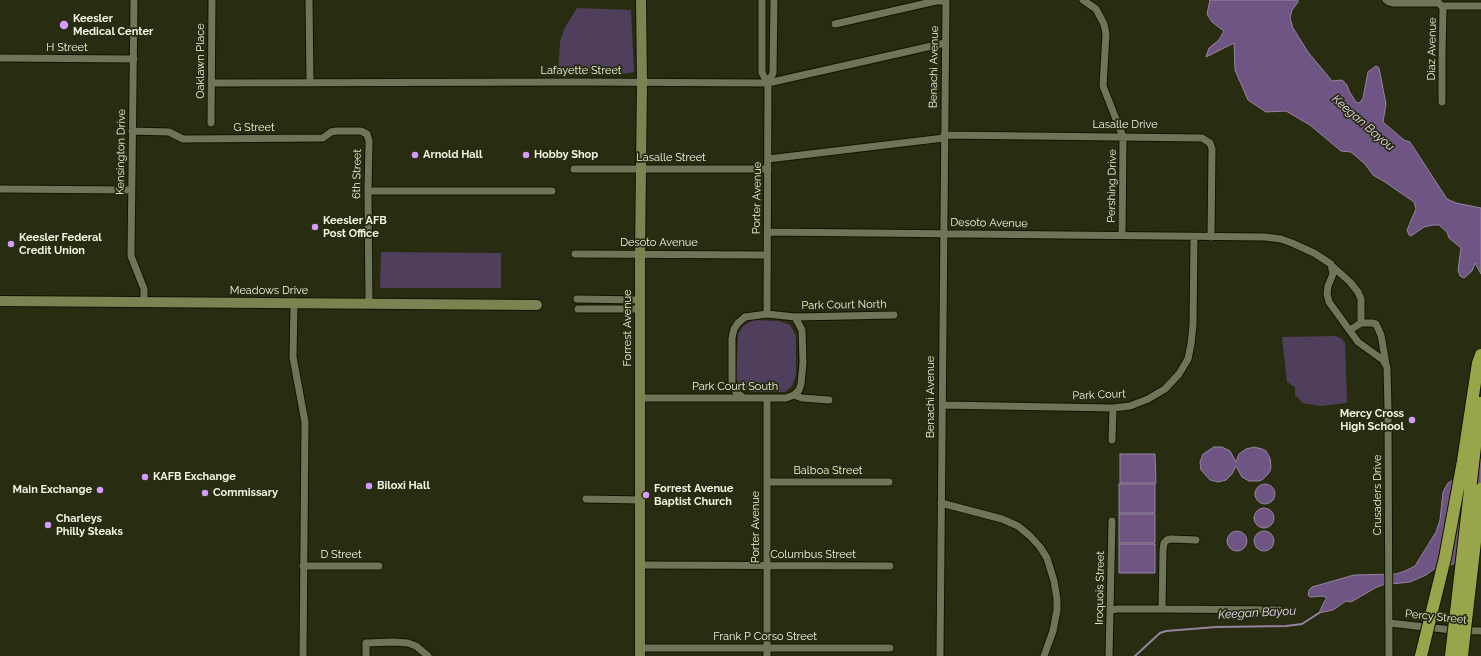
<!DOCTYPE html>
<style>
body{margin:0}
canvas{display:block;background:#282c10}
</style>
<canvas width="1481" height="656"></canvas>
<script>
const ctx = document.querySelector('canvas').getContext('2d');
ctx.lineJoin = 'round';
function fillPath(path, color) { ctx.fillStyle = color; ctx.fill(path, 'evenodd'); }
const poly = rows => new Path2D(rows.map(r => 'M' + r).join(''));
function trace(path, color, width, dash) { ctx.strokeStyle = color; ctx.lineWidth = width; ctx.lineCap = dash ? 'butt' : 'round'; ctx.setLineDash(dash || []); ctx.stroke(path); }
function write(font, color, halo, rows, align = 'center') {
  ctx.font = font + ' Raleway,sans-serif'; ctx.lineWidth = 3.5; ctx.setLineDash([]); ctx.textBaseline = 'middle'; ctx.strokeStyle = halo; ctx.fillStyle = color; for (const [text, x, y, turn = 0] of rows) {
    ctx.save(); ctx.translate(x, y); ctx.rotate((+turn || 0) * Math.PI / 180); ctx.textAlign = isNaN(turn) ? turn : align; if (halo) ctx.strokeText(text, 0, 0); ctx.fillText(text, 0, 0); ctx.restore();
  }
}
fillPath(poly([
 [577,8,631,10,634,72,622,74,558,74,560,42,564,29],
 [381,252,501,253,501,288,380,288],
 [753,320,779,321,790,325,796,336,796,375,792,386,785,392,753,392,744,389,736,379,738,334,743,326],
 [1336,336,1342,339,1345,343,1347,403,1320,406,1303,403,1295,395,1295,387,1287,382,1282,337]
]), '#4f3e5c');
const water = poly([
 [1210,0,1298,0,1298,2,1292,10,1290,18,1293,28,1308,52,1332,81,1342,80,1347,85,1349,91,1356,102,1360,103,1363,98,1368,72,1376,66,1379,68,1386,104,1383,122,1404,140,1410,142,1447,199,1456,203,1481,208,1481,274,1475,263,1472,271,1464,278,1460,276,1458,270,1461,248,1449,238,1447,232,1439,225,1433,225,1424,227,1411,236,1409,235,1407,230,1416,209,1414,202,1385,182,1373,175,1365,164,1351,152,1341,151,1310,125,1286,111,1266,112,1248,100,1235,70,1234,43,1206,57,1209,48,1219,40,1224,31,1212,22,1207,14,1210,0],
 [1214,447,1222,447,1230,451,1236,462,1239,454,1246,449,1254,447,1262,449,1266,451,1270,458,1271,467,1270,471,1268,474,1262,480,1258,481,1249,481,1242,477,1236,466,1232,474,1226,480,1218,482,1210,480,1201,470,1200,462,1203,454,1214,447],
 [1120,454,1155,454,1156,483,1120,483,1120,454],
 [1481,459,1481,545,1474,553,1451,565,1434,569,1426,575,1410,582,1382,585,1375,588,1351,602,1346,601,1333,610,1319,613,1324,602,1327,598,1323,596,1310,597,1308,595,1309,590,1312,587,1354,575,1396,574,1405,571,1415,566,1436,532,1440,520,1443,492,1448,483,1468,472,1481,459],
 [1119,484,1155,484,1155,513,1119,513,1119,484],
 '1255 494a10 10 0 1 1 20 0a10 10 0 1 1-20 0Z',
 '1254 518a10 10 0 1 1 20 0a10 10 0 1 1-20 0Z',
 [1119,514,1155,514,1155,543,1119,543,1119,514],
 '1227 541a10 10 0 1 1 20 0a10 10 0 1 1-20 0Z',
 '1254 541a10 10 0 1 1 20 0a10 10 0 1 1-20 0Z',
 [1119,544,1155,544,1155,573,1119,573,1119,544]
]);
fillPath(water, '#6f5583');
trace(water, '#9584a0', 1);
trace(poly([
 [1135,656,1160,633,1166,631,1216,627,1286,626,1302,624,1319,613]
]), '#9584a0', 2);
const street = poly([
 [134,0,131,256,144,289,144,302],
 [309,0,310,83],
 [762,0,762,73,768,83,767,314],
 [1083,0,1096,9,1104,24,1106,34,1103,86,1123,137,1122,235],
 [1386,0,1389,2,1394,3,1439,3,1443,8,1442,54,1442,102],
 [1442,6,1481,6],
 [835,24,936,1,946,1],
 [0,58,134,59],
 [212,83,577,82,768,83,945,43],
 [768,83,773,73,774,0],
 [211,123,212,0],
 [132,131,169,132,183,139,323,138,331,132,336,131,361,131,367,134,369,141,368,191,369,303],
 [944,135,1202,138,1210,143,1212,149,1211,237],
 [768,159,944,138],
 [574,169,768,169],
 [0,189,131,190],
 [368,191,552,191],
 [768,232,1265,237,1281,239,1292,243,1314,253,1331,264,1333,274,1328,286,1327,294,1329,302,1358,342,1383,360,1387,367,1388,409,1389,656],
 [575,254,767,255],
 [1331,265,1350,282,1358,292,1361,299,1361,323],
 [577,299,640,300],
 [294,303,293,357,305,422,303,656],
 [578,309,640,309],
 [1350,330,1361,323,1372,323,1376,324,1381,335,1386,364],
 [794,395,802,398,829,400],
 [640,398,786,398,794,395,799,390,801,384,803,363,802,330,795,317],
 [744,398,736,392,732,384,732,338,734,329,738,323,745,317,767,314,795,317,894,315],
 [942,405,1113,408,1130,406,1148,399,1165,389,1179,374,1188,359,1191,344,1193,325,1194,237],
 [1112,440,1113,408],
 [768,482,889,482],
 [586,499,641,500],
 [941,503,1002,519,1018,526,1030,536,1040,547,1047,558,1054,581,1057,599,1057,610,1053,631,1044,656],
 [640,565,890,566],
 [303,566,379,566],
 [1162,609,1163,550,1164,543,1167,540,1171,539,1196,540],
 [1111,610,1118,609,1162,609,1280,610],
 [1389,623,1452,630,1481,631],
 [640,648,890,648],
 [366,656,366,643,393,642,408,643,416,646,428,656],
 [767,656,767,398],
 [940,656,946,0],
 [1109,656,1112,521]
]);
const secondary = poly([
 [0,301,537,305],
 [640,656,640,254,642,82,641,0]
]);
trace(street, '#111400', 9);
trace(secondary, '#111400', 12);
trace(street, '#6f7557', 7);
trace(secondary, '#7b8353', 10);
const highwayBridge = poly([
 [1421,656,1445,558,1463,461,1478,363,1481,355],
 [1451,656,1480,403],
 [1462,656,1481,489]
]);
trace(highwayBridge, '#111400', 14, []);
trace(highwayBridge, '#98a54a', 12);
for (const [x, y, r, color] of [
 [64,25,5,"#d39cfc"],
 [415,155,4,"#d39cfc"],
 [526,155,4,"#d39cfc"],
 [315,227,4,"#d39cfc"],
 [11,244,4,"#d39cfc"],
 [1412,420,4,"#d39cfc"],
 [145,477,4,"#d39cfc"],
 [369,486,4,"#d39cfc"],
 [100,490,4,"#d39cfc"],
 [205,493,4,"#d39cfc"],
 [646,495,4,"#d39cfc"],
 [48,525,4,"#d39cfc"]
]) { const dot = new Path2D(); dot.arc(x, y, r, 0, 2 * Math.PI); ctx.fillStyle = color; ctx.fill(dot); trace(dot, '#282c10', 1.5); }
write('bold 11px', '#eff3e2', '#282c10', [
 ["Keesler",73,19],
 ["Medical Center",73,32],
 ["Arnold Hall",423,155],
 ["Hobby Shop",534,155],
 ["Keesler AFB",323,221],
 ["Post Office",323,234],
 ["Keesler Federal",19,238],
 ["Credit Union",19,251],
 ["Mercy Cross",1404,414,"right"],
 ["High School",1404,427,"right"],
 ["KAFB Exchange",153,477],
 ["Biloxi Hall",377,486],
 ["Forrest Avenue",654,489],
 ["Baptist Church",654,502],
 ["Main Exchange",92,490,"right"],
 ["Commissary",213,493],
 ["Charleys",56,519],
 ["Philly Steaks",56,532]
], 'left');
write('11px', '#eff3e2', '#282c10', [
 ["H Street",67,48],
 ["Diaz Avenue",1432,49,-89],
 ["Oaklawn Place",201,61,-90],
 ["Benachi Avenue",934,67,-89],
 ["Lafayette Street",581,71],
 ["Lasalle Drive",1125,125],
 ["G Street",254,128],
 ["Kensington Drive",121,152,-89],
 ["Lasalle Street",671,158],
 ["6th Street",357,174,-89],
 ["Pershing Drive",1112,186,-89],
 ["Porter Avenue",757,198,-89],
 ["Desoto Avenue",989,223,1],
 ["Desoto Avenue",659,243],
 ["Meadows Drive",269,291],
 ["Park Court North",844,305,-1],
 ["Forrest Avenue",628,328,-90],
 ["Park Court South",735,387],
 ["Park Court",1099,395,-2],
 ["Benachi Avenue",931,397,-90],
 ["Balboa Street",828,471],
 ["Crusaders Drive",1378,495,-90],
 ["Porter Avenue",756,527,-90],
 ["D Street",341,555],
 ["Columbus Street",813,555],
 ["Iroquois Street",1100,588,-89],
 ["Percy Street",1436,617,6],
 ["Frank P Corso Street",765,637]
]);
write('italic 12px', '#eadaf7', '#282c10', [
 ["Keegan Bayou",1363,123,41],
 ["Keegan Bayou",1257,613,-3]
]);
</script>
